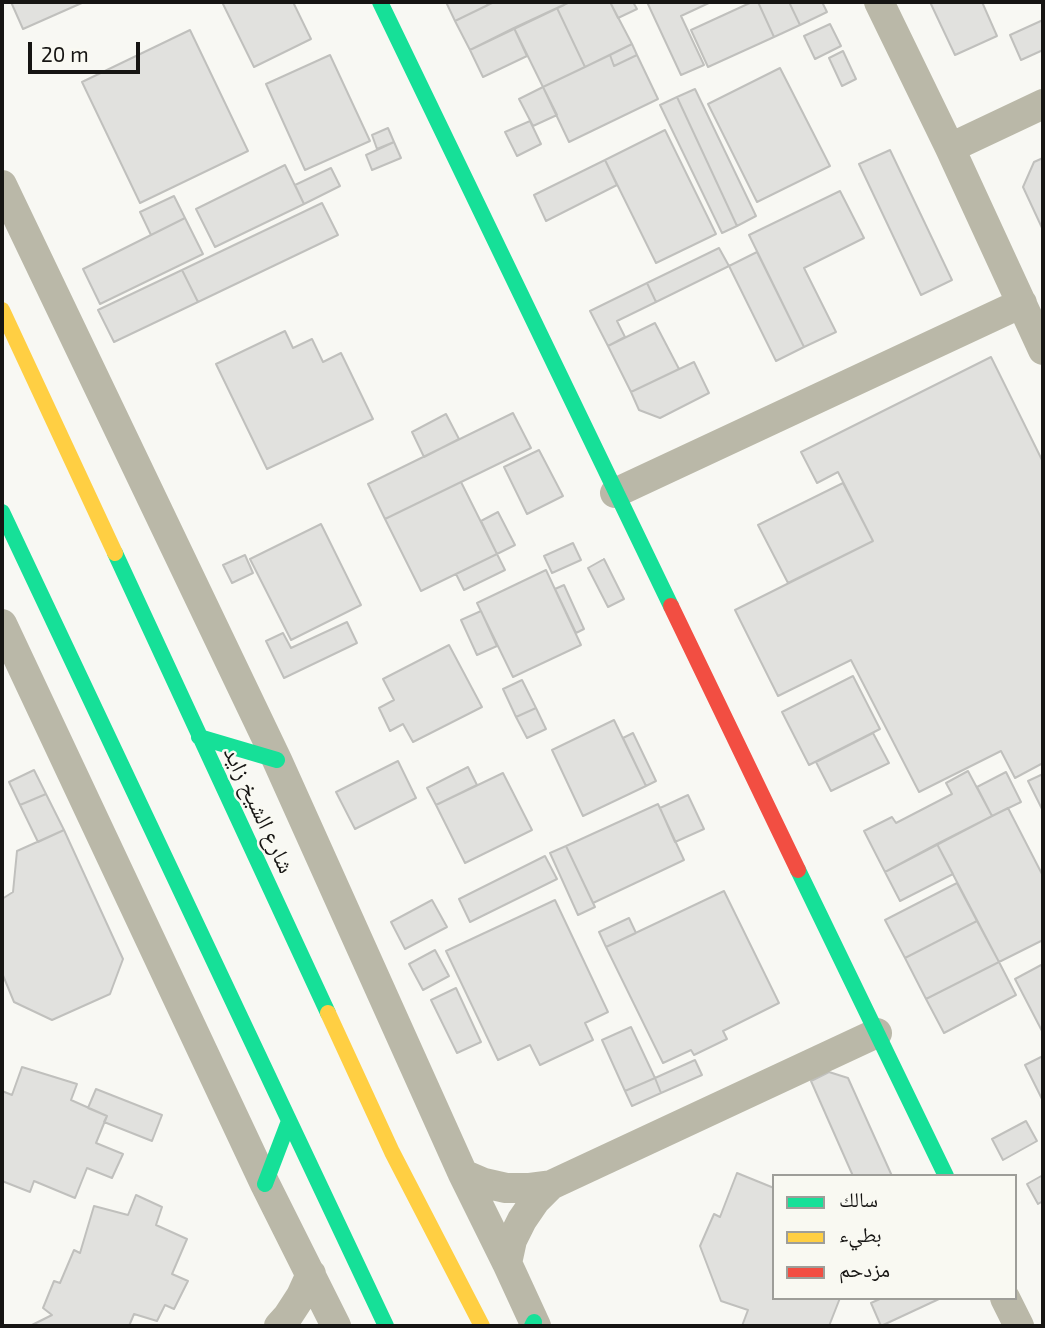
<!DOCTYPE html>
<meta charset="utf-8">
<style>
body{margin:0}
#map{position:relative;width:1045px;height:1328px;overflow:hidden;background:#f8f8f3;font-family:"Exo 2","Noto Naskh Arabic",sans-serif}
canvas{display:block}
.frame{position:absolute;inset:0;border:4px solid #161513;pointer-events:none}
.legend{position:absolute;left:772px;top:1174px;width:245px;height:126px;box-sizing:border-box;background:#f9f9f2;border:2px solid #9e9e99;margin:0;padding:9px 12px;list-style:none;font-size:21px;color:#161513}
.legend li{display:flex;align-items:center;gap:14px;height:35px}
.legend b{width:35px;border:2px solid #9e9e99}
.scale{position:absolute;left:28px;top:42px;width:112px;height:32px;box-sizing:border-box;border:4px solid #161513;border-top:0;padding-left:9px;font-size:21px;line-height:24px;white-space:nowrap;color:#161513;-webkit-text-stroke:5px #f9f9f2;paint-order:stroke}
</style>
<div id="map">
<canvas width="1045" height="1328"></canvas>
<div class="frame"></div>
<ul class="legend">
<li><b style="height:9px;background:#16e098"></b>سالك</li>
<li><b style="height:9px;background:#ffcf43"></b>بطيء</li>
<li><b style="height:9px;background:#f24e42"></b>مزدحم</li>
</ul>
<div class="scale">20 m</div>
</div>
<script>
const ctx = document.querySelector('canvas').getContext('2d');
ctx.lineJoin = 'round';
function fillPath(path, color) { ctx.fillStyle = color; ctx.fill(path, 'evenodd'); }
const poly = rows => new Path2D(rows.map(r => 'M' + r).join(''));
function trace(path, color, width, dash) { ctx.strokeStyle = color; ctx.lineWidth = width; ctx.lineCap = dash ? 'butt' : 'round'; ctx.setLineDash(dash || []); ctx.stroke(path); }
function write(font, color, halo, rows, align = 'center') {
  ctx.font = font + ' "Exo 2","Noto Naskh Arabic",sans-serif'; ctx.lineWidth = 5; ctx.setLineDash([]); ctx.textBaseline = 'middle'; ctx.strokeStyle = halo; ctx.fillStyle = color; for (const [text, x, y, turn = 0] of rows) {
    ctx.save(); ctx.translate(x, y); ctx.rotate((+turn || 0) * Math.PI / 180); ctx.textAlign = isNaN(turn) ? turn : align; if (halo) ctx.strokeText(text, 0, 0); ctx.fillText(text, 0, 0); ctx.restore();
  }
}
const building = poly([
 [11,2,84,2,23,29,11,2],
 [222,2,293,2,311,39,254,67,222,2],
 [446,2,486,2,488,5,455,21,446,2],
 [494,2,563,2,564,5,470,50,455,21,494,2],
 [570,2,610,2,632,44,585,67,557,8,570,2],
 [610,2,633,2,637,9,618,18,610,2],
 [647,2,711,2,681,16,704,65,681,75,647,2],
 [752,2,758,2,774,37,708,67,691,30,752,2],
 [758,2,789,2,800,25,774,37,758,2],
 [789,2,822,2,827,12,800,25,789,2],
 [930,2,982,2,997,36,955,55,930,2],
 [557,8,585,67,543,87,514,28,557,8],
 [1043,20,1043,50,1021,60,1010,35,1043,20],
 [830,24,841,46,815,59,804,36,830,24],
 [514,28,527,56,483,77,470,50,514,28],
 [190,30,248,151,140,203,82,82,190,30],
 [632,44,637,55,614,66,610,55,632,44],
 [843,51,856,79,842,86,829,58,843,51],
 [330,55,370,141,305,170,266,84,330,55],
 [610,55,614,66,637,55,658,99,569,142,543,87,610,55],
 [780,68,830,166,757,202,708,104,780,68],
 [543,87,557,115,533,126,519,99,543,87],
 [695,89,756,216,737,226,677,97,695,89],
 [677,97,737,226,722,233,660,105,677,97],
 [530,121,541,144,517,156,505,132,530,121],
 [388,128,394,142,377,149,372,135,388,128],
 [665,130,716,234,656,263,605,160,665,130],
 [394,142,401,158,372,170,366,155,394,142],
 [890,150,952,280,921,295,859,164,890,150],
 [1043,158,1043,230,1023,187,1034,162,1043,158],
 [605,160,617,185,546,221,534,195,605,160],
 [285,165,304,204,215,247,196,209,285,165],
 [331,168,340,186,304,204,295,185,331,168],
 [840,191,864,238,804,268,836,332,804,347,749,235,840,191],
 [174,196,185,218,151,235,140,212,174,196],
 [322,203,338,235,198,302,182,270,322,203],
 [185,218,203,254,100,304,83,269,185,218],
 [719,248,729,266,656,302,647,283,719,248],
 [757,252,804,347,776,361,729,266,757,252],
 [182,270,198,302,114,342,98,310,182,270],
 [647,283,656,302,617,321,625,337,608,346,590,311,647,283],
 [655,323,679,369,631,392,608,346,655,323],
 [285,331,293,348,312,339,323,362,341,353,373,419,267,469,216,364,285,331],
 [991,357,1043,462,1043,763,1015,778,1001,751,919,792,851,660,778,696,735,610,873,541,838,472,817,483,801,452,991,357],
 [694,362,709,393,660,418,639,410,631,392,694,362],
 [513,413,531,448,385,519,368,484,513,413],
 [446,414,459,439,424,457,412,432,446,414],
 [539,450,563,496,527,514,504,467,539,450],
 [461,482,497,554,421,591,385,519,461,482],
 [843,483,873,541,788,583,758,525,843,483],
 [498,512,515,545,497,554,481,521,498,512],
 [321,524,361,605,291,640,250,559,321,524],
 [573,543,581,560,552,573,544,556,573,543],
 [497,554,505,570,464,590,456,574,497,554],
 [245,555,253,573,232,583,223,565,245,555],
 [604,559,624,599,608,607,588,568,604,559],
 [546,570,581,645,513,677,477,603,546,570],
 [564,585,584,629,576,633,555,589,564,585],
 [481,611,497,646,477,655,461,620,481,611],
 [347,622,357,643,284,678,266,641,283,633,291,648,347,622],
 [449,645,482,707,413,742,403,724,390,731,379,708,394,700,383,679,449,645],
 [853,676,880,729,809,765,782,712,853,676],
 [522,680,536,708,516,717,503,689,522,680],
 [536,708,546,729,527,738,516,717,536,708],
 [614,720,646,786,583,816,552,750,614,720],
 [633,733,656,781,646,786,623,738,633,733],
 [873,733,889,763,831,791,816,762,873,733],
 [398,761,416,798,355,829,336,792,398,761],
 [468,767,477,785,436,805,427,788,468,767],
 [34,770,46,794,20,805,9,782,34,770],
 [968,771,992,816,885,872,864,831,892,817,896,823,952,794,946,783,968,771],
 [1006,772,1021,802,992,816,977,787,1006,772],
 [503,773,532,830,465,863,436,805,503,773],
 [1043,774,1043,811,1028,781,1043,774],
 [46,794,64,830,38,842,20,805,46,794],
 [688,795,704,829,675,842,660,808,688,795],
 [658,804,684,860,593,903,566,846,658,804],
 [1008,808,1043,876,1043,940,999,962,937,844,1008,808],
 [64,830,123,959,110,994,52,1020,14,1002,2,973,2,899,13,892,17,851,64,830],
 [937,844,953,874,900,901,885,872,937,844],
 [566,846,595,907,578,915,550,853,566,846],
 [545,856,557,879,470,922,459,899,545,856],
 [957,883,977,921,905,958,885,920,957,883],
 [724,891,779,1003,723,1031,727,1039,694,1055,691,1050,663,1063,606,947,724,891],
 [432,900,447,927,405,949,391,922,432,900],
 [555,900,608,1012,585,1023,593,1040,540,1065,530,1045,498,1060,446,951,555,900],
 [629,918,636,933,606,947,599,932,629,918],
 [977,921,999,962,926,999,905,958,977,921],
 [435,950,449,976,423,990,409,964,435,950],
 [999,962,1016,995,944,1033,926,999,999,962],
 [1043,964,1043,1031,1042,1031,1015,979,1043,964],
 [456,988,481,1042,457,1053,431,1000,456,988],
 [631,1027,655,1078,625,1091,602,1040,631,1027],
 [1043,1056,1043,1101,1025,1065,1043,1056],
 [695,1060,702,1075,661,1093,655,1078,695,1060],
 [22,1067,77,1084,71,1100,107,1116,96,1143,123,1154,112,1178,87,1168,75,1198,34,1181,30,1192,2,1181,2,1091,12,1095,22,1067],
 [829,1072,848,1078,892,1176,853,1176,811,1081,829,1072],
 [655,1078,661,1093,632,1106,625,1091,655,1078],
 [96,1089,162,1115,152,1141,104,1122,107,1116,88,1108,96,1089],
 [1026,1121,1037,1141,1003,1160,992,1139,1026,1121],
 [737,1173,774,1188,774,1298,840,1298,829,1326,742,1326,748,1310,721,1301,700,1246,714,1214,720,1217,737,1173],
 [1043,1175,1043,1201,1038,1204,1027,1184,1043,1175],
 [136,1195,162,1207,156,1225,187,1239,172,1274,188,1281,174,1309,165,1305,157,1321,134,1314,129,1326,30,1326,52,1315,43,1308,54,1281,60,1283,74,1250,80,1253,94,1206,128,1215,136,1195],
 [882,1298,938,1298,939,1299,881,1326,871,1303,882,1298]
]);
fillPath(building, '#e1e1de');
trace(building, '#c0c0bd', 2);
trace(poly([
 [879,2,950,148,1043,350],
 [950,148,1043,104],
 [2,185,277,760,463,1174,507,1263,536,1326],
 [615,493,1022,303],
 [2,624,265,1184,336,1326],
 [463,1174,484,1183,506,1188,528,1188,551,1185,877,1033],
 [507,1263,512,1240,522,1220,535,1201,551,1185],
 [1005,1298,1019,1326],
 [279,1326,288,1316,301,1296,311,1274]
]), '#bab8a8', 30);
trace(poly([
 [380,2,671,606],
 [2,512,386,1326],
 [115,553,328,1013],
 [199,737,277,760],
 [798,870,946,1176],
 [265,1184,289,1121],
 [532,1326,534,1322]
]), '#16e098', 16);
trace(poly([
 [2,310,115,553],
 [328,1013,392,1152,482,1326]
]), '#ffcf43', 16);
trace(poly([
 [671,606,798,870]
]), '#f24e42', 16);
write('23px', '#161513', '#f9f9f2', [
 ["شارع الشيخ زايد",259,810,65]
]);
</script>
